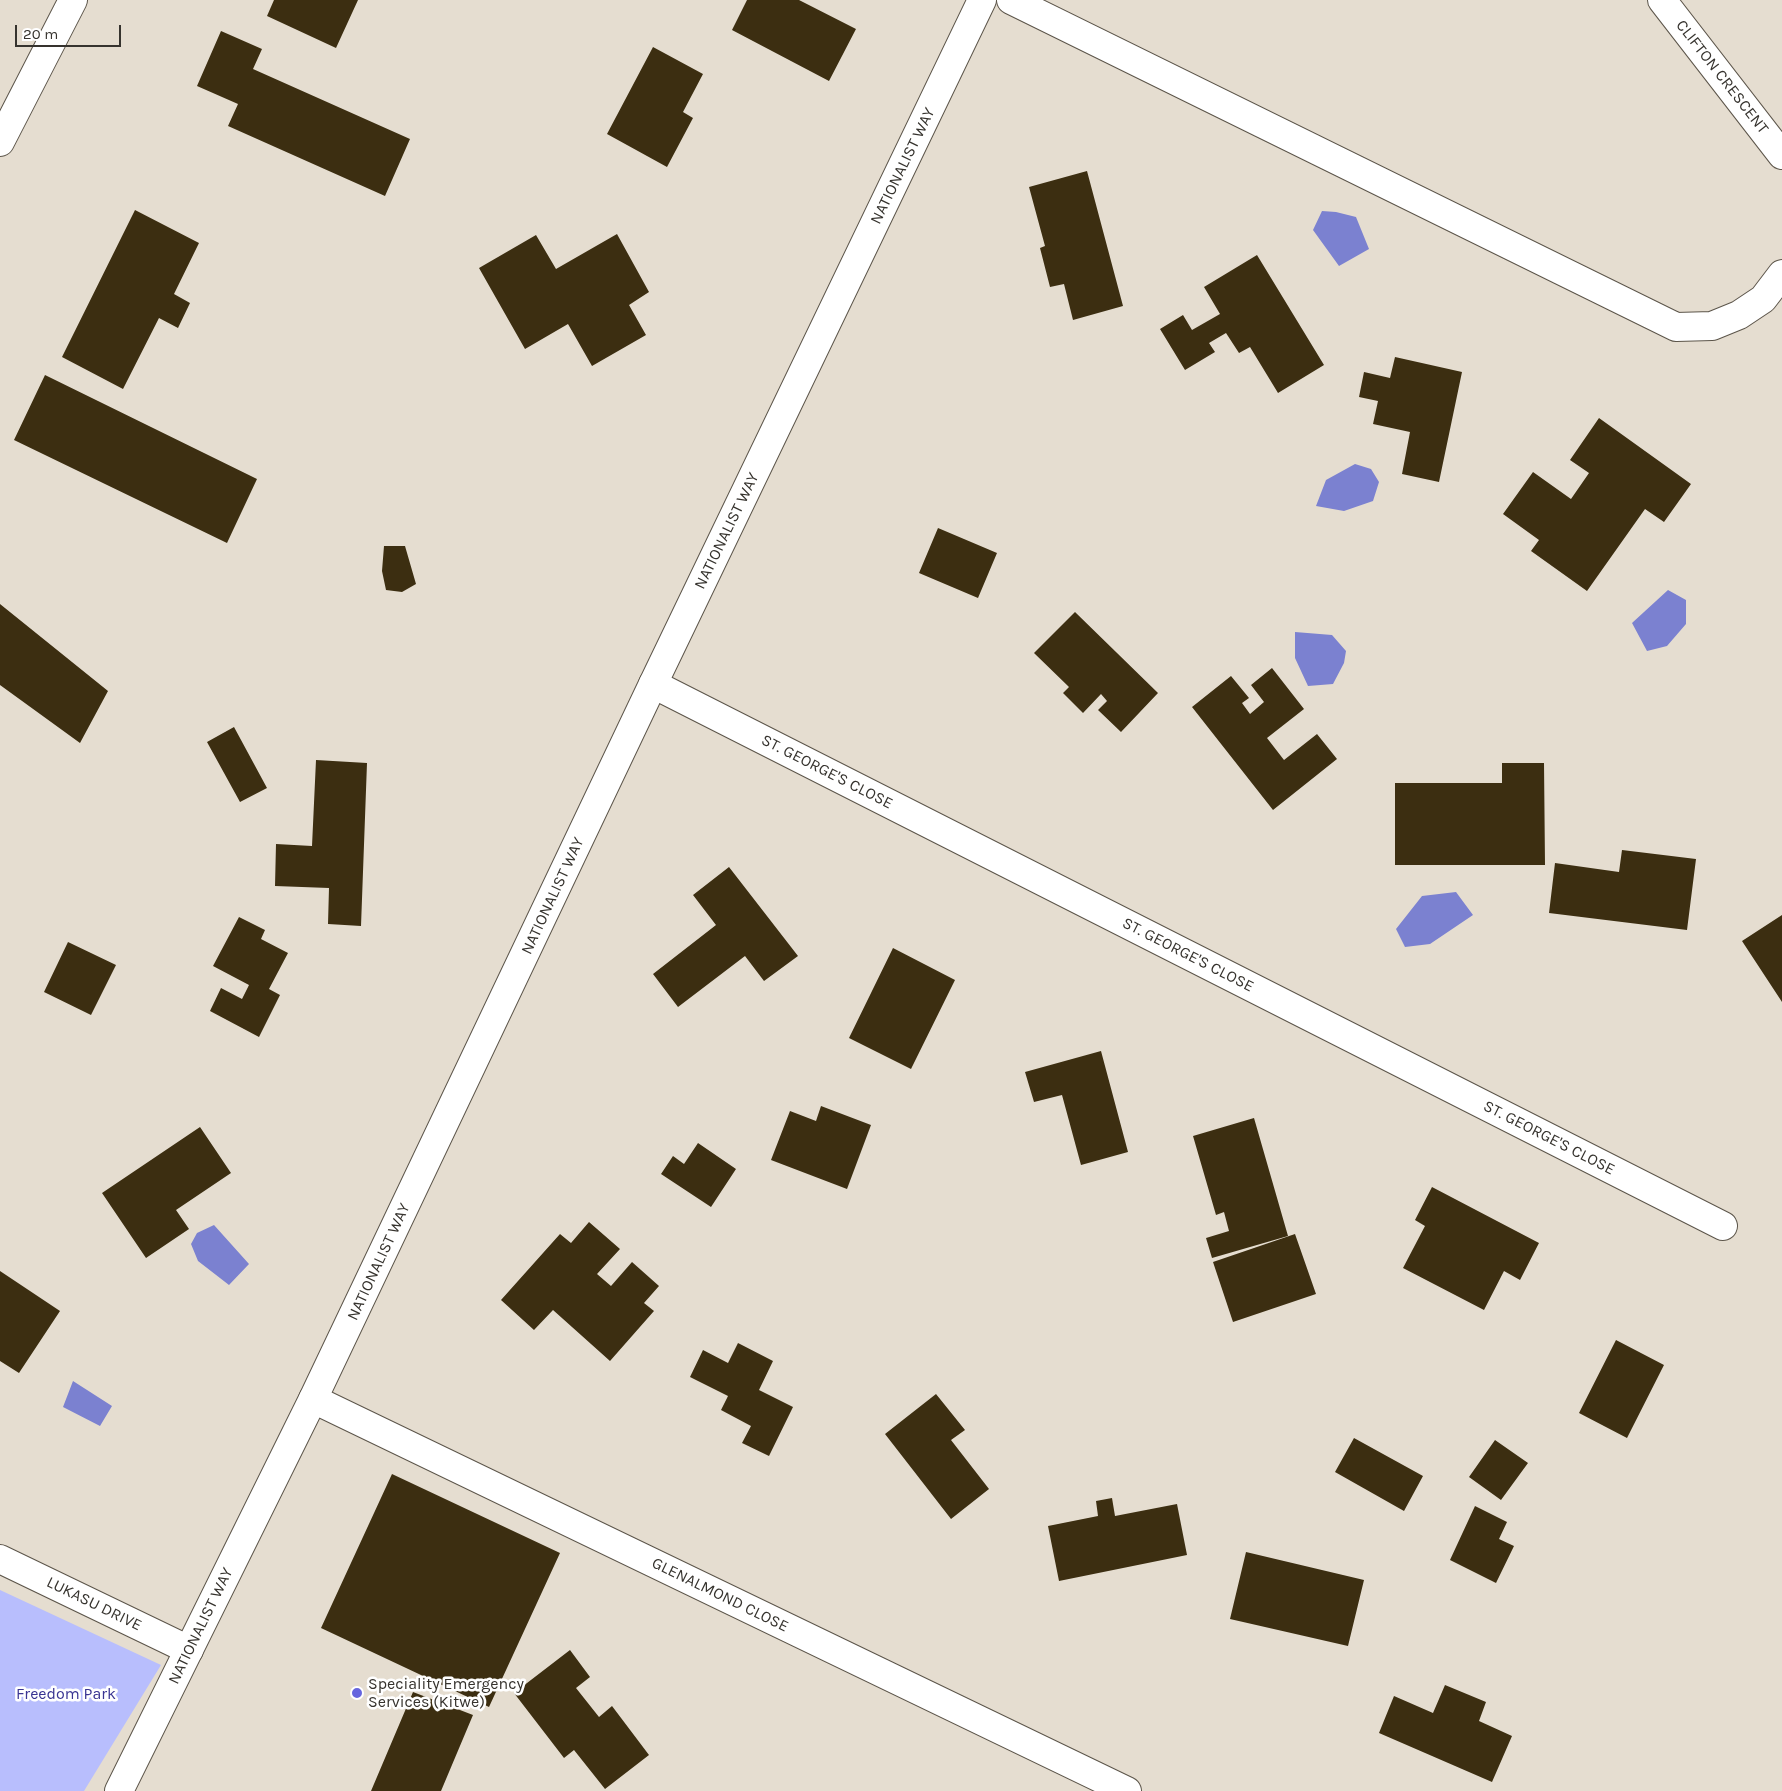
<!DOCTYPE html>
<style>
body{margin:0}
#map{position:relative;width:1782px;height:1791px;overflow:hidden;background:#e5ddd0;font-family:Karla,sans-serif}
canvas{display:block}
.scale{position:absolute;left:15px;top:25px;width:106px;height:22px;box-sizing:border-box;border:2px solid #36332e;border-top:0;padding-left:6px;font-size:15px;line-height:18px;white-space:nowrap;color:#36332e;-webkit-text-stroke:4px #fff;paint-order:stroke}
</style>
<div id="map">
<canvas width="1782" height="1791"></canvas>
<div class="scale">20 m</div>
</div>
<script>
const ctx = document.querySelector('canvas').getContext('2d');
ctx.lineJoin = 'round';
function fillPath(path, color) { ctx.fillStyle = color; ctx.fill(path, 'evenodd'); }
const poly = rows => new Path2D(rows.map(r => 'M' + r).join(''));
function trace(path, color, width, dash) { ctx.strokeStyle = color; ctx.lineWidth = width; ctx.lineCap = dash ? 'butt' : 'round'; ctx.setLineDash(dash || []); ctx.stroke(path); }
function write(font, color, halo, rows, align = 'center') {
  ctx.font = font + ' Karla,sans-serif'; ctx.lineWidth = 5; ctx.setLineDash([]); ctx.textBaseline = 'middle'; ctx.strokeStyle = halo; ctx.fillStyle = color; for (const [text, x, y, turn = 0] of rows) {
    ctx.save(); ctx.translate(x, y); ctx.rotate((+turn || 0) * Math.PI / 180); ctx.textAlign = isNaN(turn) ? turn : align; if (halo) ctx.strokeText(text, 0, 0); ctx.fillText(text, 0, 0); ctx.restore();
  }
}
fillPath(poly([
 [0,1590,161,1665,84,1791,0,1791]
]), '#b8befd');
fillPath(poly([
 [1322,211,1336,212,1356,217,1369,249,1339,266,1313,230],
 [1355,464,1371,469,1379,482,1373,501,1344,511,1316,506,1326,480],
 [1668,590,1686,600,1686,624,1667,646,1647,651,1632,623],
 [1295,632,1332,635,1346,651,1344,663,1333,684,1308,686,1295,658],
 [1456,892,1473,915,1430,944,1405,947,1396,929,1422,896],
 [214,1225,249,1264,229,1285,198,1261,191,1244,197,1233],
 [73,1381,112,1406,100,1426,63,1407]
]), '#7b81d0');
fillPath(poly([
 [274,0,358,0,336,48,267,16],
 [747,0,799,0,856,29,829,81,732,30],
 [221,31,262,49,253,69,410,139,385,196,228,126,238,104,197,86],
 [653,47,703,74,683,112,693,118,667,167,607,134],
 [1087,171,1123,306,1073,320,1064,284,1050,287,1040,248,1045,246,1029,187],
 [135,210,199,243,174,294,190,303,178,328,159,318,123,389,62,357],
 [617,234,649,292,629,305,646,335,592,366,568,324,525,349,479,268,536,235,556,269],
 [1257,255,1324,365,1278,393,1250,347,1239,353,1226,333,1209,343,1215,352,1185,370,1160,329,1183,315,1192,330,1220,314,1204,287],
 [1395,357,1462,372,1439,482,1402,474,1410,432,1373,424,1378,401,1359,397,1364,372,1390,378],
 [45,375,257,479,227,543,14,440],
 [1599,418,1691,484,1664,522,1645,509,1587,591,1531,551,1539,540,1503,514,1533,472,1571,499,1589,473,1570,460],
 [938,528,997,553,978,598,919,573],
 [384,546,405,546,416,584,402,592,386,590,382,571],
 [0,604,108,691,80,743,0,685],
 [1075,612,1158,693,1121,732,1098,710,1107,701,1101,694,1083,713,1063,693,1069,687,1034,653],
 [1272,668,1304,709,1267,738,1284,760,1317,734,1337,759,1273,810,1192,707,1231,676,1249,698,1242,703,1250,714,1264,702,1251,685],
 [234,727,267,788,240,802,207,742],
 [316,760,367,763,361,926,328,924,329,888,275,886,276,844,312,846],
 [1502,763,1544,763,1545,865,1395,865,1395,783,1502,783],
 [1622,850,1696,859,1687,930,1549,913,1555,863,1619,872],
 [729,867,798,956,764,981,745,956,678,1007,653,974,716,925,693,895],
 [1782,915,1782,1002,1742,941],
 [239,917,265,930,261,939,288,953,269,989,280,995,259,1037,210,1011,221,988,242,999,249,985,213,966],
 [68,942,116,965,91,1015,44,992],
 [893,948,955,980,911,1069,849,1038],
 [1101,1051,1128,1152,1081,1165,1062,1095,1034,1102,1025,1072],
 [821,1106,871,1125,847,1189,771,1160,790,1111,816,1121],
 [1254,1118,1288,1236,1212,1258,1206,1238,1229,1231,1224,1212,1216,1215,1193,1136],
 [200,1127,231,1173,176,1210,189,1229,146,1258,102,1193],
 [698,1143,736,1169,711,1207,661,1174,673,1156,684,1164],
 [1432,1187,1539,1243,1520,1280,1504,1271,1484,1310,1403,1268,1425,1226,1415,1220],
 [589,1222,620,1249,597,1274,611,1286,632,1262,659,1286,644,1303,654,1311,610,1361,553,1310,534,1330,501,1300,560,1234,571,1243],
 [1295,1234,1316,1294,1233,1322,1213,1262],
 [0,1271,60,1311,19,1373,0,1361],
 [1616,1340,1664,1365,1627,1438,1579,1413],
 [738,1343,773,1361,759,1390,793,1407,769,1456,742,1443,751,1426,721,1410,728,1396,690,1377,703,1350,728,1363],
 [936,1394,965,1430,951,1440,989,1489,951,1519,885,1434],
 [1354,1438,1423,1476,1404,1511,1335,1472],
 [1495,1440,1528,1463,1501,1500,1469,1477],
 [392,1474,560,1553,489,1707,321,1628],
 [1112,1498,1115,1516,1177,1504,1187,1555,1059,1581,1048,1526,1098,1516,1096,1501],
 [1475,1506,1507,1522,1499,1539,1514,1546,1496,1583,1450,1560],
 [1246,1552,1364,1580,1348,1646,1230,1619],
 [570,1650,590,1677,576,1688,599,1717,612,1706,649,1755,605,1789,574,1750,564,1758,514,1693],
 [1445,1685,1486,1702,1479,1721,1512,1736,1492,1782,1379,1733,1394,1696,1433,1713],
 [413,1692,473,1715,441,1791,371,1791]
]), '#3c2e11');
const street = poly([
 [1011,0,1676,327,1712,326,1739,315,1763,299,1782,274],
 [1662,0,1782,155],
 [0,142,73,0],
 [653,684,1723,1226],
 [313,1399,1127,1791],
 [0,1559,189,1650]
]);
const secondary = poly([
 [119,1791,313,1399,653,684,982,0]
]);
trace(street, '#5c554a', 30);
trace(secondary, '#5c554a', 30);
trace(street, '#fff', 28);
trace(secondary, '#fff', 28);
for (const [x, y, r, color] of [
 [357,1693,6,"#6665de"]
]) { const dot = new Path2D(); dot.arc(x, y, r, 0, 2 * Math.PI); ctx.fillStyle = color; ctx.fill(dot); trace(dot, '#fff', 2); }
write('16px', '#36332e', '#fff', [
 ["CLIFTON CRESCENT",1722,77,52],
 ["NATIONALIST WAY",903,166,-64],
 ["NATIONALIST WAY",727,531,-64],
 ["ST. GEORGE'S CLOSE",827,772,27],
 ["NATIONALIST WAY",553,896,-65],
 ["ST. GEORGE'S CLOSE",1188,955,27],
 ["ST. GEORGE'S CLOSE",1549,1138,27],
 ["NATIONALIST WAY",379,1262,-65],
 ["GLENALMOND CLOSE",720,1595,26],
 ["LUKASU DRIVE",94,1604,26],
 ["NATIONALIST WAY",201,1626,-64]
]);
write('16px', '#36332e', '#fff', [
 ["Speciality Emergency",368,1684],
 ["Services (Kitwe)",368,1702]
], 'left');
write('16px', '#393492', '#fff', [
 ["Freedom Park",66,1694]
]);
</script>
